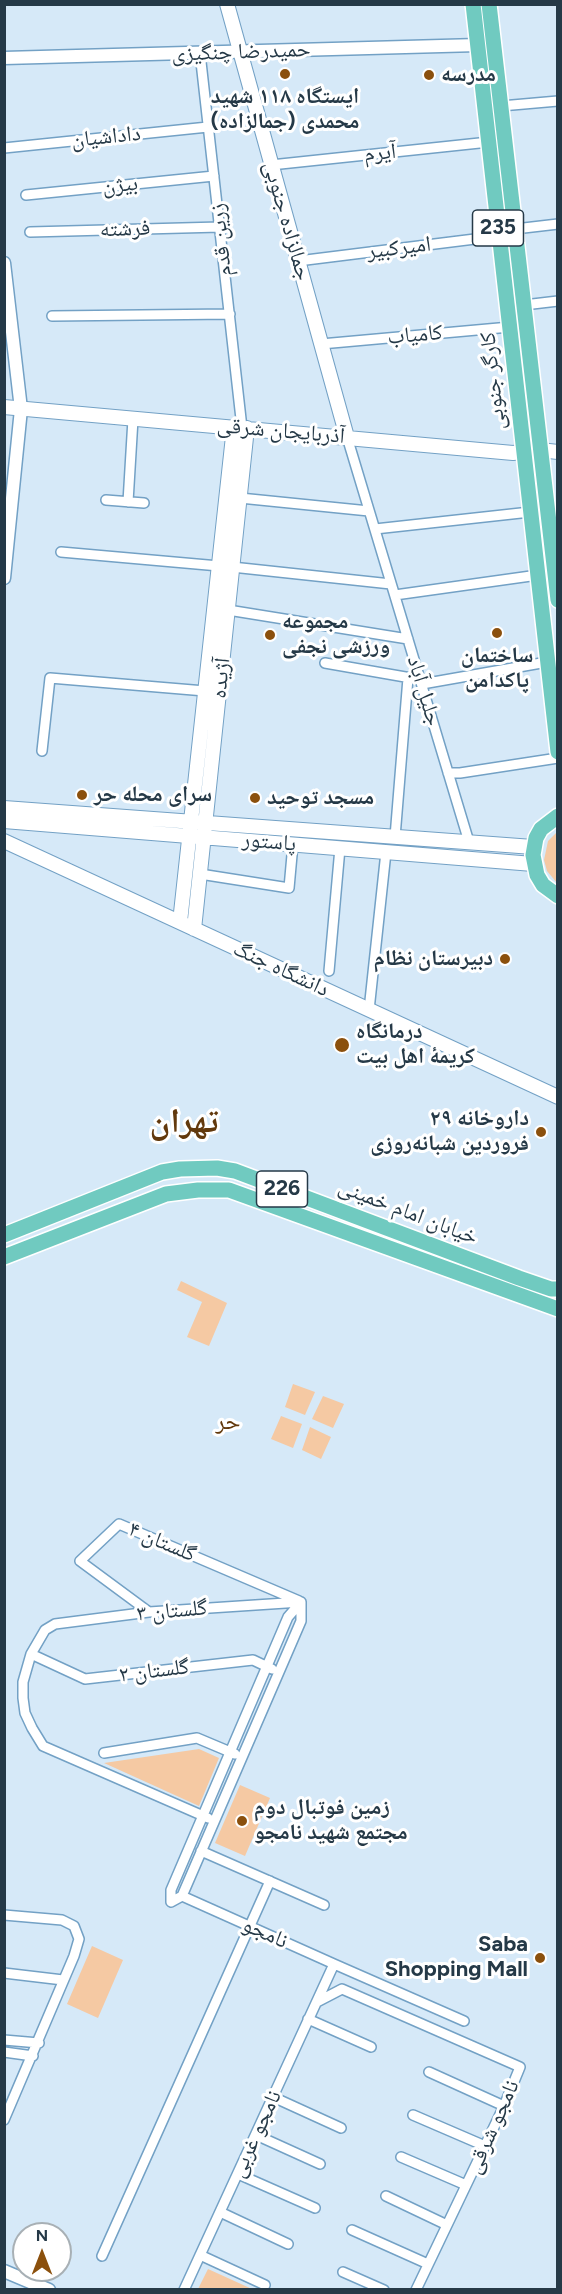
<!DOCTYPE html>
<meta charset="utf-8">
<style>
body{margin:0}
#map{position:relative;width:562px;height:2294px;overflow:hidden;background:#d6e9f8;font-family:Figtree,sans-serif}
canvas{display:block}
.frame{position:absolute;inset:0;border:6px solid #253947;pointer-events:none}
.north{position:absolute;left:12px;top:2222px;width:60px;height:60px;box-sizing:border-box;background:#fff;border:2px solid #a8b0b5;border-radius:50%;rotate:0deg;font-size:16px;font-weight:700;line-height:24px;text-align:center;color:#253947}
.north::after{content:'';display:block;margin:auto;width:21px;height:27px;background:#8b500d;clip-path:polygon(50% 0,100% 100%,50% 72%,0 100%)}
</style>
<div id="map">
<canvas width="562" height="2294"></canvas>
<div class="frame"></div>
<div class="north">N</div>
</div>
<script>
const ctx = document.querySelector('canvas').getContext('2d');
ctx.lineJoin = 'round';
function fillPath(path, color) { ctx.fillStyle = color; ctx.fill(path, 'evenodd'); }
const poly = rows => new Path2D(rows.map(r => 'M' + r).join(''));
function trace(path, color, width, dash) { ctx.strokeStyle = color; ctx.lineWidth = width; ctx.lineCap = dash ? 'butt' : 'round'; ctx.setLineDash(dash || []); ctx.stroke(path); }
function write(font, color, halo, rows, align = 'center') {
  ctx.font = font + ' Figtree,"Noto Naskh Arabic",sans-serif'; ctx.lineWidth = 6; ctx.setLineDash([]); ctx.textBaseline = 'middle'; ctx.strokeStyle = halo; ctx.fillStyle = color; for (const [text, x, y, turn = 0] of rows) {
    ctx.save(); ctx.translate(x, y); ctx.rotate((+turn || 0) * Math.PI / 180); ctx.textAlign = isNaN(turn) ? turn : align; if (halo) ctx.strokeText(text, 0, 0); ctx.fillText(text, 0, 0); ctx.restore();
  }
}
fillPath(poly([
 [557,832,557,883,547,871,544,860,548,841],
 [181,1281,227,1303,209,1346,187,1337,202,1302,177,1290],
 [293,1384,315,1392,305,1415,285,1407],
 [323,1396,344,1404,333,1428,312,1419],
 [281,1416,302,1424,293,1448,271,1439],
 [310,1427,331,1437,321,1459,302,1450],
 [199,1749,219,1758,199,1806,104,1763],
 [240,1785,270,1798,245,1856,215,1843],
 [92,1946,123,1960,98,2018,67,2004],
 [208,2269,252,2289,198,2289]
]), '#f5c9a3');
const minor = poly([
 [200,53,242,428],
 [501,106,558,101],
 [4,148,208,127],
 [271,165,489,142],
 [26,195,214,176],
 [515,229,558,224],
 [30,232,220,227],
 [298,261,499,236],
 [524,305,558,301],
 [52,316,230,314],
 [321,344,510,327],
 [347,437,469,842],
 [240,498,369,511],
 [106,500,144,503],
 [128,502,133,419],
 [375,529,530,512],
 [61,552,219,566],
 [232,567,391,584],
 [395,595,538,575],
 [228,610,408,639],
 [325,663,411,678],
 [422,684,547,662],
 [42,751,50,678,205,691],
 [448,773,460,773,558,758],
 [395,837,408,678],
 [200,874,289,888,293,844],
 [329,971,340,848],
 [369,1010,386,852],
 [301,1602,301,1621,279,1672,182,1896,171,1902,171,1890,288,1617,301,1602],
 [149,1612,80,1561,119,1524,299,1601],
 [31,1654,85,1679,253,1660,272,1669],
 [104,1753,197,1738,235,1754],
 [208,1818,43,1746,32,1728,25,1713,23,1698,23,1682,31,1654,45,1630,55,1624,149,1612,301,1602],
 [201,1851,324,1905],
 [182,1896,334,1964,184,2290],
 [4,1915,62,1920,74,1926,79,1939,74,1956,4,2120],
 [334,1964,464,2021],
 [4,1973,63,1980],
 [317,2002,342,1989,520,2067,504,2106,416,2290],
 [308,2019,371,2047],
 [4,2040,39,2043],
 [4,2052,33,2056],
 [429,2072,504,2106],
 [273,2097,341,2128],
 [413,2115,485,2146],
 [256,2135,320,2164],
 [401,2157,466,2185],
 [238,2174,315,2208],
 [386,2196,447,2225],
 [220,2212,288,2244],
 [352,2230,428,2264],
 [200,2255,265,2285],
 [102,2256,270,1881],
 [343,2272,384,2290]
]);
const tertiary = poly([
 [4,58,478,45],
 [4,263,21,409,4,578],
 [4,2271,49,2290]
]);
const secondary = poly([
 [227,4,347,437],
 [4,407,513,453,540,450,558,452],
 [4,808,533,847],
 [4,821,533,864],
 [4,841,558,1097],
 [180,922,234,427],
 [194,929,247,428]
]);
const primary = poly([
 [473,4,558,752],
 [489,4,558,600],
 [558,816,541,829,536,838,533,855,537,875,543,885,558,896],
 [4,1235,162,1172,180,1169,217,1168,235,1171,519,1278,551,1289,558,1289],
 [4,1257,166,1194,198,1190,229,1190,558,1309]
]);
trace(minor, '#73a1c5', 12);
trace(tertiary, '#73a1c5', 15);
trace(secondary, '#73a1c5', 16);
trace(primary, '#fff', 18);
trace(minor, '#fff', 9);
trace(tertiary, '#fff', 12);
trace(secondary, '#fff', 14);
trace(primary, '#70cac0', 15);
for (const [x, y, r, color] of [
 [285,74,6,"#8b500d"],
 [429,75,6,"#8b500d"],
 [497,633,6,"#8b500d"],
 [270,635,6,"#8b500d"],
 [82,795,6,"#8b500d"],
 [255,798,6,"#8b500d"],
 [505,959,6,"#8b500d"],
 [342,1045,8,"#8b500d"],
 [541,1132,6,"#8b500d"],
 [242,1821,6,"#8b500d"],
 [540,1958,6,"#8b500d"]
]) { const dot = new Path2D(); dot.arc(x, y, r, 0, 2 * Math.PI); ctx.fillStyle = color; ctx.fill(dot); trace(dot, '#fff', 2); }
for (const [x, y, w] of [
 [498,228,51],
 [282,1189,51]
]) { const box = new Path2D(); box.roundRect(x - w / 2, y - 18, w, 36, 4.5); ctx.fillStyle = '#fff'; ctx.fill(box); trace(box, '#253947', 1.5); }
write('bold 21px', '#253947', null, [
 ["235",498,228],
 ["226",282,1189]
]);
write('22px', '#253947', '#fff', [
 ["حمیدرضا چنگیزی",241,52,-2],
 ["داداشیان",106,137,-6],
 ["آیرم",380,153,-6],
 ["بیژن",120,185,-6],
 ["جمالزاده جنوبی",287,221,74],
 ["فرشته",125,229,-2],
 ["زرین قدم",221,240,-96],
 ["امیرکبیر",399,248,-7],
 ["کامیاب",415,335,-5],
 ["کارگر جنوبی",493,381,-96],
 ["آذربایجان شرقی",281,431,5],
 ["آژیده",221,678,-84],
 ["جلیل آباد",424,691,73],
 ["پاستور",269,842,5],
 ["دانشگاه جنگ",281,969,25],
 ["خیابان امام خمینی",408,1212,21],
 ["گلستان ۴",162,1542,23],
 ["گلستان ۳",172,1611,-5],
 ["گلستان ۲",154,1671,-7],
 ["نامجو",265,1933,24],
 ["نامجو شرقی",493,2127,-66],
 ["نامجو غربی",256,2134,-65]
]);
write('bold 22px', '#253947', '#fff', [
 ["مدرسه",441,75],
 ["ایستگاه ۱۱۸ شهید",285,97,"center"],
 ["محمدی (جمالزاده)",285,122,"center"],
 ["مجموعه",282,622],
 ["ورزشی نجفی",282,647],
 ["ساختمان",497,656,"center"],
 ["پاکدامن",497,681,"center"],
 ["سرای محله حر",94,795],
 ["مسجد توحید",267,798],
 ["دبیرستان نظام",493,959,"right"],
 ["درمانگاه",356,1032],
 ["کریمهٔ اهل بیت",356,1057],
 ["داروخانه ۲۹",529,1119,"right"],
 ["فروردین شبانه‌روزی",529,1144,"right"],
 ["زمین فوتبال دوم",254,1808],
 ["مجتمع شهید نامجو",254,1833],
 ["Saba",528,1945,"right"],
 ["Shopping Mall",528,1970,"right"]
], 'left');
write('24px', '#62390d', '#fff', [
 ["حر",228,1422]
]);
write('bold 34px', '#62390d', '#fff', [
 ["تهران",184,1122]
]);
</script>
